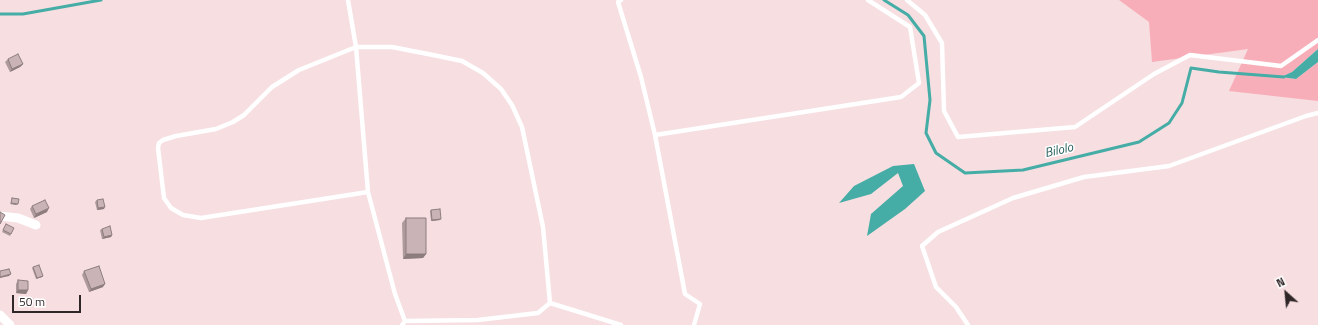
<!DOCTYPE html>
<style>
body{margin:0}
#map{position:relative;width:1318px;height:325px;overflow:hidden;background:#f6dee1;font-family:"Titillium Web",sans-serif}
canvas{display:block}
.north{position:absolute;left:1266px;top:273px;width:40px;height:40px;-webkit-text-stroke:3px #fff;paint-order:stroke;rotate:333deg;font-size:11px;font-weight:700;line-height:16px;text-align:center;color:#2f2628}
.north::after{content:'';display:block;margin:auto;width:14px;height:18px;background:#2f2628;clip-path:polygon(50% 0,100% 100%,50% 72%,0 100%)}
.scale{position:absolute;left:12px;top:295px;width:69px;height:18px;box-sizing:border-box;border:2px solid #2f2628;border-top:0;padding-left:5px;font-size:12px;line-height:14px;white-space:nowrap;color:#2f2628;-webkit-text-stroke:3px #fff;paint-order:stroke}
</style>
<div id="map">
<canvas width="1318" height="325"></canvas>
<div class="north">N</div>
<div class="scale">50 m</div>
</div>
<script>
const ctx = document.querySelector('canvas').getContext('2d');
ctx.lineJoin = 'round';
function fillPath(path, color) { ctx.fillStyle = color; ctx.fill(path, 'evenodd'); }
const poly = rows => new Path2D(rows.map(r => 'M' + r).join(''));
function trace(path, color, width, dash) { ctx.strokeStyle = color; ctx.lineWidth = width; ctx.lineCap = dash ? 'butt' : 'round'; ctx.setLineDash(dash || []); ctx.stroke(path); }
function write(font, color, halo, rows, align = 'center') {
  ctx.font = font + ' "Titillium Web",sans-serif'; ctx.lineWidth = 3; ctx.setLineDash([]); ctx.textBaseline = 'middle'; ctx.strokeStyle = halo; ctx.fillStyle = color; for (const [text, x, y, turn = 0] of rows) {
    ctx.save(); ctx.translate(x, y); ctx.rotate((+turn || 0) * Math.PI / 180); ctx.textAlign = isNaN(turn) ? turn : align; if (halo) ctx.strokeText(text, 0, 0); ctx.fillText(text, 0, 0); ctx.restore();
  }
}
fillPath(poly([
 [1119,0,1318,0,1318,49,1292,72,1281,77,1296,79,1318,62,1318,101,1229,91,1248,49,1152,62,1149,22]
]), '#f8aeb9');
fillPath(poly([
 [1318,49,1318,62,1296,79,1281,77,1292,72],
 [914,164,925,191,905,209,867,236,871,214,903,186,898,173,871,194,839,203,854,186,893,166]
]), '#45ada6');
trace(poly([
 [884,0,908,15,924,36,930,100,926,133,936,153,965,173,1023,170,1139,142,1169,123,1182,103,1191,68,1219,72,1284,77],
 [0,14,23,14,101,0]
]), '#45ada6', 3);
trace(poly([
 [348,0,356,47,368,192,395,294,405,321,402,325],
 [621,0,618,2,641,77,655,135,685,294,700,304,694,325],
 [907,0,925,15,942,43,944,111,958,137,1075,127,1154,74,1190,55,1281,66,1318,40],
 [655,135,901,97,919,83,910,27,868,0],
 [368,192,201,218,183,215,171,208,164,198,158,148,159,143,163,140,176,136,216,129,233,122,244,115,272,87,299,70,356,47,392,47,433,55,462,61,483,73,501,89,512,105,522,127,543,227,550,303,538,313,478,320,405,321],
 [550,303,621,325],
 [968,325,956,307,936,287,922,246,938,232,1013,198,1084,177,1169,166,1306,116,1318,113]
]), '#fff', 4.5);
trace(poly([
 [0,216,18,218,36,225],
 [0,315,10,325]
]), '#fff', 9);
fillPath(poly([
 [8,59,23,64,20,67,10,72,5,62],
 [97,200,104,209,97,210,95,202],
 [32,206,47,212,34,218,30,209],
 [431,210,440,220,431,221,430,211],
 [406,218,426,254,423,258,403,259,402,223],
 [5,226,11,234,10,236,2,232],
 [102,229,112,235,111,237,102,239,100,230],
 [33,267,43,276,42,277,36,279,32,268],
 [84,271,103,287,89,292,82,275],
 [18,280,28,290,26,294,16,293,16,284]
]), '#ae9a9d');
fillPath(poly([
 [23,64,20,67,10,72,12,69],
 [11,203,18,204,16,205,10,204],
 [105,207,104,209,97,210,98,208],
 [49,208,47,212,34,218,36,214],
 [441,219,440,220,431,221,432,220],
 [112,235,111,237,102,239,104,237],
 [406,254,426,254,423,258,403,259],
 [11,274,9,276,0,278,0,277],
 [43,276,42,277,36,279,37,278],
 [105,284,103,287,89,292,91,289],
 [18,290,28,290,26,294,16,293]
]), '#8d7d7f');
const building = poly([
 [18,54,23,64,12,69,8,59,18,54],
 [12,198,19,199,18,204,11,203,12,198],
 [103,199,105,207,98,208,97,200,103,199],
 [45,200,49,208,36,214,32,206,45,200],
 [440,209,441,219,432,220,431,210,440,209],
 [0,212,5,215,0,224,0,212],
 [406,218,426,218,426,254,406,254,406,218],
 [6,224,14,228,11,234,3,230,6,224],
 [110,226,112,235,104,237,102,229,110,226],
 [39,265,43,276,37,278,33,267,39,265],
 [99,266,105,284,91,289,84,271,99,266],
 [9,269,11,274,0,277,0,271,9,269],
 [18,280,28,281,28,290,18,290,18,280]
]);
fillPath(building, '#cab3b6');
trace(building, '#8d7d7f', 1);
write('italic 13px', '#255e5b', '#fff', [
 ["Bilolo",1059,151,-13]
]);
</script>
